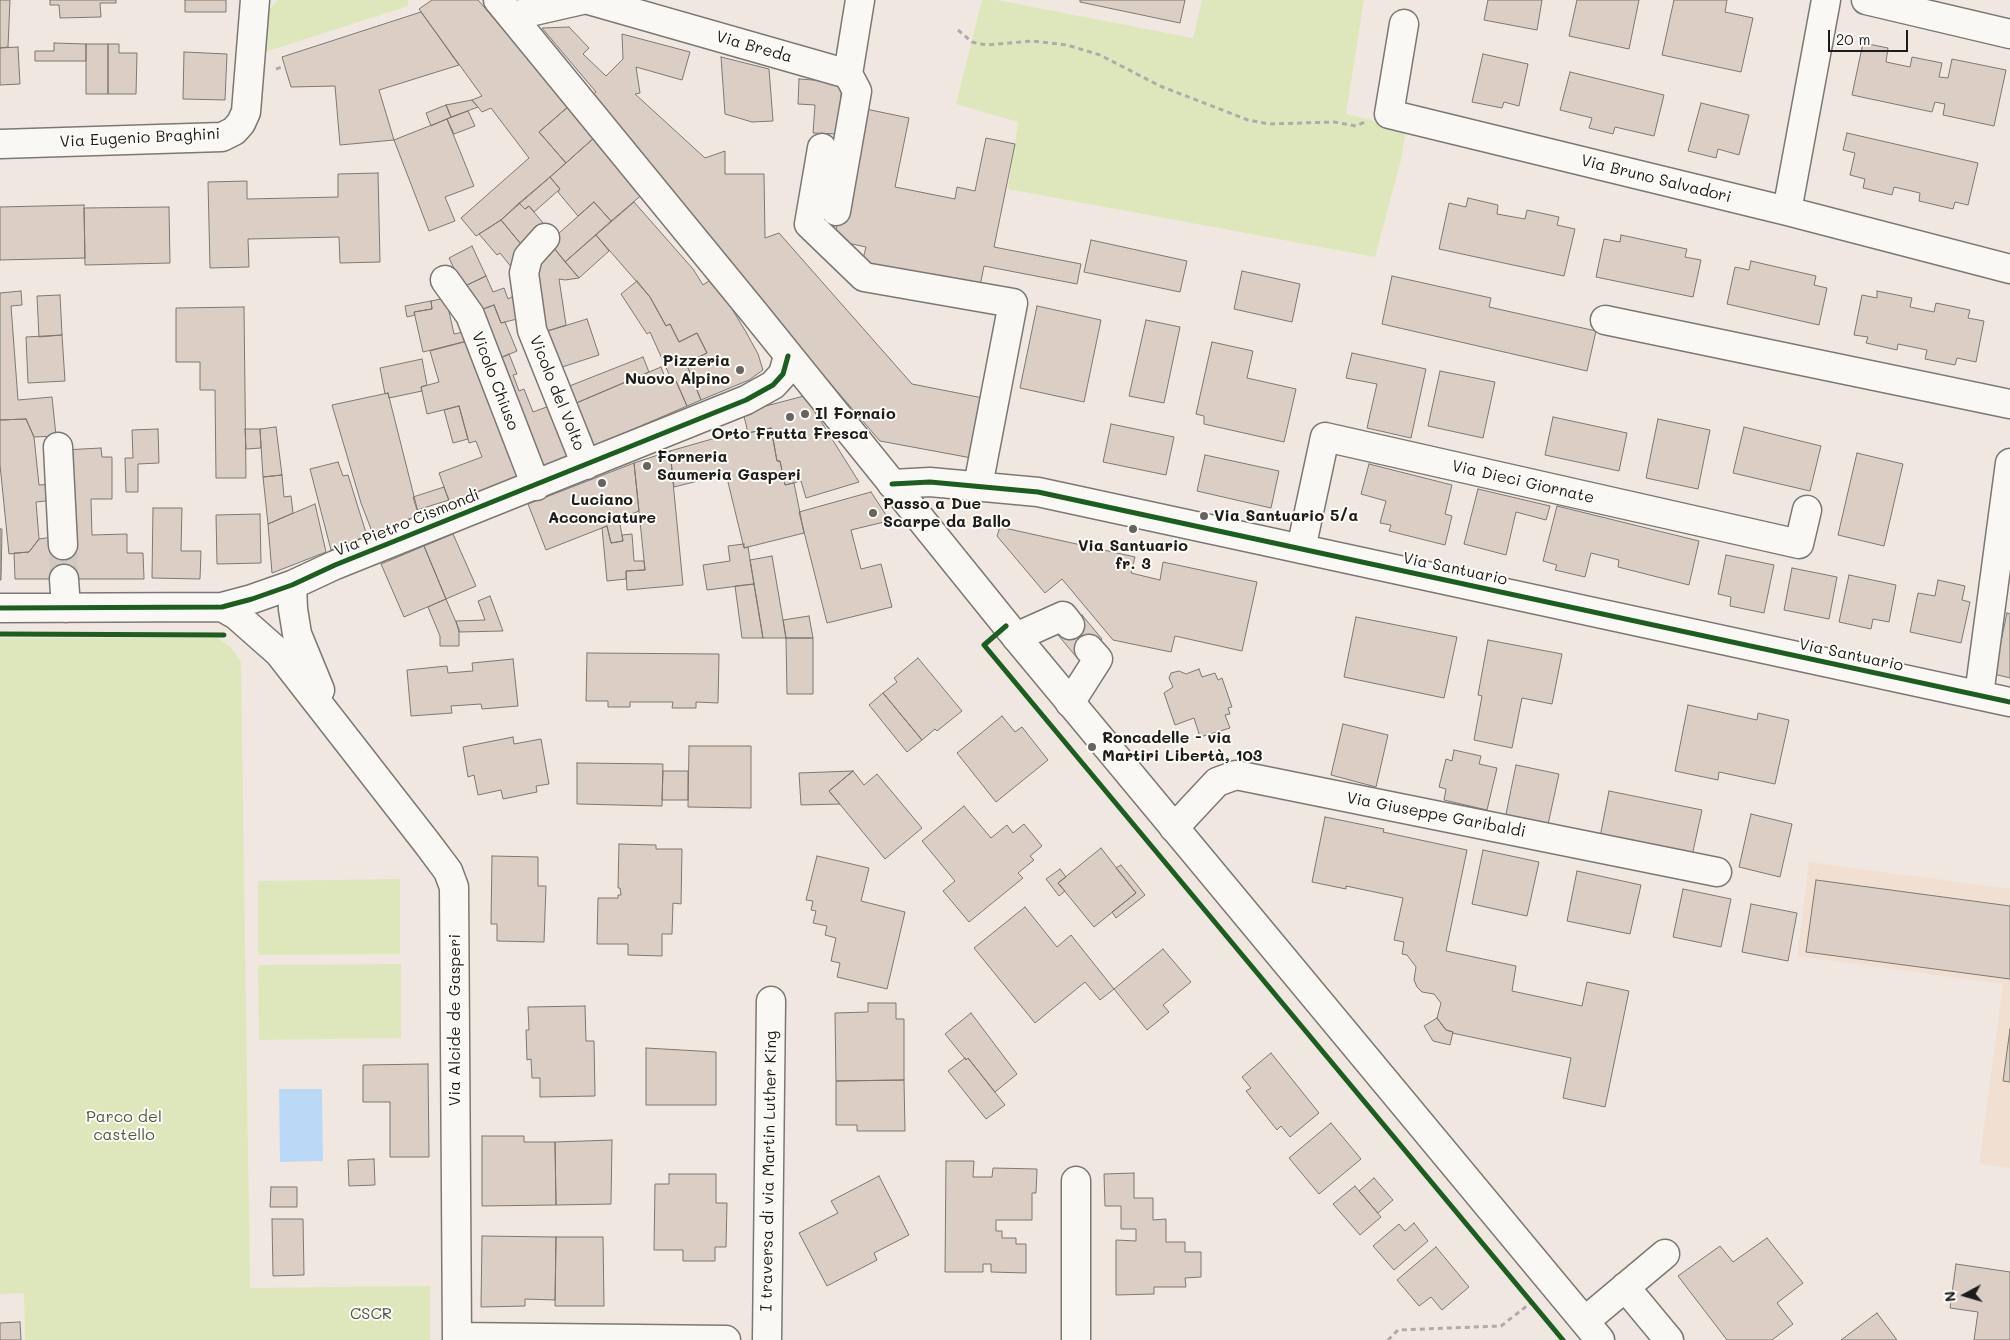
<!DOCTYPE html>
<meta charset="utf-8">
<style>
body{margin:0}
#map{position:relative;width:2010px;height:1340px;overflow:hidden;background:#f0e8e0;font-family:Mali,sans-serif}
canvas{display:block}
.north{position:absolute;left:1940px;top:1270px;width:50px;height:50px;-webkit-text-stroke:4px #fdfcf7;paint-order:stroke;rotate:264deg;font-size:14px;font-weight:700;line-height:20px;text-align:center;color:#1c1c1c}
.north::after{content:'';display:block;margin:auto;width:18px;height:22px;background:#1c1c1c;clip-path:polygon(50% 0,100% 100%,50% 72%,0 100%)}
.scale{position:absolute;left:1828px;top:30px;width:80px;height:22px;box-sizing:border-box;border:2px solid #1c1c1c;border-top:0;padding-left:6px;font-size:15px;line-height:18px;white-space:nowrap;color:#1c1c1c;-webkit-text-stroke:4px #fdfcf7;paint-order:stroke}
</style>
<div id="map">
<canvas width="2010" height="1340"></canvas>
<div class="north">N</div>
<div class="scale">20 m</div>
</div>
<script>
const ctx = document.querySelector('canvas').getContext('2d');
ctx.lineJoin = 'round';
function fillPath(path, color) { ctx.fillStyle = color; ctx.fill(path, 'evenodd'); }
const poly = rows => new Path2D(rows.map(r => 'M' + r).join(''));
function trace(path, color, width, dash) { ctx.strokeStyle = color; ctx.lineWidth = width; ctx.lineCap = dash ? 'butt' : 'round'; ctx.setLineDash(dash || []); ctx.stroke(path); }
function write(font, color, halo, rows, align = 'center') {
  ctx.font = font + ' Mali,sans-serif'; ctx.lineWidth = 4; ctx.setLineDash([]); ctx.textBaseline = 'middle'; ctx.strokeStyle = halo; ctx.fillStyle = color; for (const [text, x, y, turn = 0] of rows) {
    ctx.save(); ctx.translate(x, y); ctx.rotate((+turn || 0) * Math.PI / 180); ctx.textAlign = isNaN(turn) ? turn : align; if (halo) ctx.strokeText(text, 0, 0); ctx.fillText(text, 0, 0); ctx.restore();
  }
}
fillPath(poly([
 [1809,862,2010,889,2010,1168,1979,1164,2003,984,1797,956]
]), '#f1e0d1');
fillPath(poly([
 [278,0,408,0,408,6,265,52,268,10],
 [982,0,997,0,1193,38,1202,0,1364,0,1346,114,1406,129,1401,160,1375,257,1008,189,1018,122,956,104],
 [0,638,217,638,231,647,241,662,250,1288,430,1286,430,1340,25,1340,24,1293,0,1294],
 [400,879,400,954,258,955,258,881],
 [401,964,401,1038,259,1040,258,965]
]), '#dee7bb');
fillPath(poly([
 [279,1089,322,1089,323,1161,280,1162]
]), '#bad9f6');
const building = poly([
 [0,0,10,0,8,47,0,48,0,0],
 [50,0,116,0,116,3,100,3,101,17,60,18,59,5,50,5,50,0],
 [185,0,226,0,226,12,185,12,185,0],
 [432,0,478,0,569,106,539,132,566,163,501,220,476,236,461,218,529,158,491,108,482,112,472,100,482,96,419,9,432,0],
 [1080,0,1185,0,1180,23,1080,2,1080,0],
 [1488,0,1542,0,1537,30,1484,20,1488,0],
 [1577,0,1639,0,1629,49,1569,36,1577,0],
 [1674,0,1727,0,1725,12,1753,18,1741,72,1662,55,1674,0],
 [421,12,459,65,379,90,394,140,340,145,335,86,291,87,282,57,421,12],
 [569,27,589,48,583,54,606,76,623,59,622,34,690,52,682,80,636,67,640,93,635,94,705,158,725,151,725,174,764,174,765,238,779,233,912,384,988,399,977,459,880,441,586,100,596,92,542,28,569,27],
 [54,43,86,44,86,61,35,61,35,51,54,51,54,43],
 [1863,43,1888,48,1886,62,1910,67,1912,57,1942,63,1939,77,1948,78,1952,59,2006,70,1994,126,1943,115,1945,104,1935,102,1932,112,1852,95,1863,43],
 [86,44,108,44,108,94,86,94,86,44],
 [108,44,119,44,119,53,137,53,136,94,108,94,108,44],
 [18,47,20,84,0,85,0,48,18,47],
 [184,52,227,54,225,100,183,99,184,52],
 [1483,54,1528,64,1519,106,1504,102,1502,108,1472,102,1483,54],
 [721,57,769,69,773,121,752,122,725,114,721,57],
 [1570,72,1664,95,1654,136,1615,127,1613,134,1589,128,1592,118,1560,110,1570,72],
 [799,79,842,82,838,134,813,133,815,105,798,104,799,79],
 [472,100,478,107,451,117,446,105,472,100],
 [1701,103,1749,115,1739,155,1718,149,1716,158,1688,151,1701,103],
 [446,105,451,117,431,126,426,113,446,105],
 [569,106,595,137,566,163,539,132,569,106],
 [861,108,909,118,895,187,955,199,957,187,975,191,986,138,1015,144,994,247,1081,264,1077,284,984,266,979,291,861,267,866,247,834,240,861,108],
 [468,111,475,126,454,134,447,119,468,111],
 [447,119,474,186,445,197,455,221,429,231,394,140,447,119],
 [1847,133,1978,163,1968,205,1955,202,1953,209,1919,201,1920,193,1894,187,1892,195,1863,188,1865,179,1850,175,1855,153,1843,150,1847,133],
 [595,137,644,193,611,221,594,202,578,216,558,192,560,189,550,177,595,137],
 [378,173,380,262,340,263,339,237,248,239,249,267,210,268,208,182,247,181,247,199,338,197,338,174,378,173],
 [550,177,560,189,534,212,529,206,525,209,519,203,550,177],
 [1468,198,1498,205,1497,214,1525,219,1527,210,1559,217,1557,225,1575,229,1564,276,1439,249,1449,203,1466,207,1468,198],
 [594,202,611,221,565,262,549,242,594,202],
 [634,202,693,269,703,285,713,278,746,332,758,354,763,370,749,380,701,400,686,363,707,353,697,333,679,342,670,324,666,326,650,297,596,235,634,202],
 [519,203,525,209,529,206,548,229,525,249,501,220,519,203],
 [84,205,85,258,0,260,0,207,84,205],
 [169,207,170,263,85,265,84,208,169,207],
 [501,220,525,249,517,274,500,253,497,255,479,234,501,220],
 [596,235,609,251,579,278,565,262,596,235],
 [1621,235,1687,249,1685,257,1701,260,1693,297,1596,277,1604,239,1620,242,1621,235],
 [1091,240,1187,261,1180,292,1084,272,1091,240],
 [549,242,579,278,565,280,559,279,566,325,538,334,536,254,549,242],
 [472,246,486,276,463,287,449,258,472,246],
 [1751,261,1816,276,1814,285,1827,288,1819,325,1727,304,1735,267,1749,270,1751,261],
 [1242,271,1300,284,1292,322,1234,309,1242,271],
 [486,276,493,292,504,288,508,299,521,292,525,317,501,323,494,305,472,313,459,289,486,276],
 [1392,276,1491,298,1489,307,1596,331,1587,371,1382,324,1392,276],
 [637,281,650,297,666,326,670,324,679,342,697,333,707,353,686,363,701,400,687,406,676,381,673,383,650,332,647,334,621,294,637,281],
 [21,291,22,305,11,306,18,400,52,397,56,436,34,437,26,419,0,420,0,293,21,291],
 [1877,291,1912,298,1910,307,1934,312,1936,303,1970,310,1968,318,1984,321,1976,362,1957,358,1955,365,1925,359,1927,350,1898,344,1897,350,1866,343,1868,337,1854,335,1862,295,1877,298,1877,291],
 [60,295,62,335,39,337,37,296,60,295],
 [446,298,454,334,472,330,475,339,423,352,414,312,432,309,431,301,446,298],
 [431,301,432,309,414,312,415,315,407,317,405,306,431,301],
 [494,305,501,323,505,322,517,351,491,362,472,313,494,305],
 [1037,306,1101,320,1084,402,1020,388,1037,306],
 [244,307,246,478,216,478,215,390,200,390,200,362,176,362,176,308,244,307],
 [587,319,599,355,553,370,538,334,587,319],
 [1146,320,1180,327,1164,403,1129,396,1146,320],
 [62,335,65,381,28,383,26,337,62,335],
 [475,339,528,474,450,504,439,473,482,457,476,441,469,443,459,406,427,414,421,387,439,382,430,351,475,339],
 [1212,342,1253,351,1247,378,1296,389,1284,442,1204,424,1204,416,1196,414,1212,342],
 [1352,353,1426,369,1411,438,1367,428,1377,384,1346,378,1352,353],
 [509,354,517,374,513,375,519,391,524,389,533,412,552,405,572,455,538,470,493,361,509,354],
 [643,357,649,372,574,404,567,387,643,357],
 [422,359,427,385,421,387,422,391,389,398,388,393,385,394,380,368,422,359],
 [661,367,668,385,676,381,687,406,592,447,574,404,661,367],
 [1440,371,1495,382,1483,438,1428,426,1440,371],
 [388,393,419,516,373,534,361,503,332,405,388,393],
 [804,396,817,415,859,482,806,498,801,481,785,485,780,461,777,461,771,428,748,433,743,412,804,396],
 [459,406,468,439,453,443,444,410,459,406],
 [1553,417,1627,433,1619,471,1545,455,1553,417],
 [26,419,34,437,39,485,53,484,55,500,36,502,39,539,29,552,9,554,0,465,0,420,26,419],
 [1658,419,1710,430,1698,489,1646,478,1658,419],
 [1111,424,1174,437,1166,475,1103,462,1111,424],
 [276,427,282,475,263,477,260,429,276,427],
 [1744,427,1821,446,1810,491,1733,473,1744,427],
 [771,428,777,461,780,461,785,485,794,483,804,533,744,548,726,474,674,487,670,451,747,429,748,433,771,428],
 [158,429,159,463,138,464,138,492,126,492,125,458,133,458,132,430,158,429],
 [245,429,260,429,261,448,246,449,245,429],
 [101,448,102,457,112,457,112,499,91,499,92,535,127,534,127,553,143,553,144,579,15,579,14,553,29,552,39,539,53,537,64,450,101,448],
 [670,451,683,585,627,590,626,571,645,570,634,463,670,451],
 [1857,453,1903,464,1884,546,1838,535,1857,453],
 [1205,455,1279,471,1271,508,1197,491,1205,455],
 [338,462,343,476,348,475,367,536,331,550,310,469,338,462],
 [634,463,639,511,619,519,623,541,611,543,607,526,546,550,528,504,634,463],
 [1369,464,1452,485,1445,514,1452,516,1445,545,1389,531,1391,525,1380,523,1386,501,1361,494,1369,464],
 [282,475,284,497,291,496,293,513,268,524,263,477,282,475],
 [444,487,449,500,417,510,413,497,444,487],
 [1478,489,1550,506,1546,520,1516,512,1506,555,1464,544,1478,489],
 [871,492,886,515,884,522,851,530,861,569,881,564,892,607,827,623,799,512,871,492],
 [315,504,326,552,272,573,268,524,315,504],
 [1557,506,1699,541,1689,585,1618,567,1619,560,1591,553,1585,577,1555,570,1557,565,1543,561,1557,506],
 [153,508,182,508,181,551,201,551,200,579,152,578,153,508],
 [260,514,261,563,217,564,216,515,260,514],
 [607,526,611,543,623,541,622,535,632,534,634,561,644,561,645,570,626,571,626,579,607,581,602,528,607,526],
 [1000,527,1135,557,1131,573,1160,580,1163,562,1257,582,1242,651,1175,636,1171,652,1113,640,1062,579,1045,593,997,536,1000,527],
 [0,529,2,529,1,580,0,580,0,529],
 [453,534,476,586,446,599,424,546,453,534],
 [744,544,744,548,748,547,754,584,707,590,703,565,730,561,728,546,744,544],
 [424,546,446,599,404,617,381,564,424,546],
 [1726,555,1774,565,1764,613,1730,606,1731,597,1718,594,1726,555],
 [772,556,783,620,786,638,763,638,750,560,772,556],
 [1792,568,1837,577,1829,619,1784,610,1792,568],
 [1849,575,1896,585,1889,622,1873,619,1871,629,1839,622,1849,575],
 [1938,580,1965,586,1962,600,1970,602,1961,643,1910,632,1918,593,1935,596,1938,580],
 [754,584,763,638,742,638,735,586,754,584],
 [490,596,503,631,459,632,456,621,485,620,478,601,490,596],
 [446,599,459,629,459,646,440,646,440,636,428,607,446,599],
 [2007,613,2010,614,2010,678,1994,674,2007,613],
 [1082,615,1102,639,1078,659,1058,635,1082,615],
 [809,616,813,638,786,638,783,620,809,616],
 [1356,617,1457,637,1444,698,1344,677,1356,617],
 [786,638,813,638,813,694,787,694,786,638],
 [1488,640,1562,654,1552,704,1522,698,1512,748,1474,740,1482,696,1478,695,1488,640],
 [587,653,719,654,718,703,696,702,696,708,672,708,673,702,630,702,630,707,608,707,608,701,586,701,587,653],
 [918,658,962,711,937,731,935,729,922,740,883,693,897,682,894,678,918,658],
 [513,659,518,706,482,709,481,704,451,706,452,713,411,716,407,670,447,666,448,673,473,671,472,663,513,659],
 [1199,669,1202,677,1215,673,1218,680,1222,678,1232,707,1228,708,1230,714,1225,715,1230,728,1200,737,1194,718,1175,725,1164,693,1173,687,1169,678,1171,673,1179,671,1186,674,1199,669],
 [883,693,922,740,907,752,869,705,883,693],
 [1688,705,1757,720,1758,713,1789,720,1775,784,1719,772,1718,780,1675,771,1688,705],
 [1002,716,1015,732,1022,727,1048,760,996,802,957,753,1002,716],
 [1343,724,1388,735,1376,787,1331,775,1343,724],
 [513,737,514,744,541,739,549,784,536,786,537,792,503,799,501,790,478,795,474,775,468,777,463,747,513,737],
 [689,746,751,746,751,808,688,807,689,746],
 [1454,750,1481,756,1479,764,1497,768,1487,810,1444,800,1446,789,1439,787,1446,759,1452,761,1454,750],
 [577,763,663,764,662,806,577,804,577,763],
 [1516,765,1559,774,1547,829,1505,819,1516,765],
 [663,771,688,771,688,800,662,800,663,771],
 [853,771,829,791,840,804,801,805,799,773,853,771],
 [853,771,864,785,877,774,922,828,885,859,829,791,853,771],
 [1609,791,1702,810,1692,856,1600,837,1609,791],
 [964,806,991,838,1007,825,1013,833,1024,824,1042,846,1030,856,1034,860,1018,873,1023,878,969,922,943,891,955,881,922,841,964,806],
 [1751,814,1792,824,1780,877,1739,867,1751,814],
 [1325,817,1384,829,1383,832,1467,850,1446,951,1516,966,1512,991,1582,1006,1587,982,1629,991,1605,1107,1563,1098,1571,1058,1452,1033,1453,1032,1446,1030,1437,1018,1441,1003,1434,994,1422,992,1417,987,1414,980,1416,967,1407,955,1402,954,1404,942,1394,940,1403,898,1346,886,1346,889,1312,882,1325,817],
 [619,844,656,845,656,849,682,849,681,904,673,903,672,934,662,934,662,956,628,955,628,944,597,944,598,898,618,898,618,895,621,895,620,888,618,888,619,844],
 [1101,848,1136,893,1094,927,1058,883,1101,848],
 [1483,850,1539,862,1527,916,1472,904,1483,850],
 [492,856,538,857,538,886,546,886,544,942,497,941,497,924,491,924,492,856],
 [817,856,869,868,861,901,905,912,887,989,837,977,840,963,831,961,836,938,825,935,827,926,813,923,816,911,811,910,813,901,806,900,817,856],
 [1121,865,1145,895,1116,918,1112,912,1136,893,1116,868,1121,865],
 [1060,869,1066,877,1058,883,1065,891,1059,896,1046,879,1060,869],
 [1577,871,1641,885,1630,934,1567,921,1577,871],
 [1816,880,2010,906,2010,979,1806,952,1816,880],
 [1683,889,1731,899,1721,947,1673,937,1683,889],
 [1751,904,1797,913,1788,961,1742,952,1751,904],
 [1025,907,1057,947,1071,935,1114,989,1100,1000,1085,982,1035,1023,974,948,1025,907],
 [1163,949,1191,982,1163,1005,1169,1012,1147,1030,1114,989,1163,949],
 [868,1003,896,1003,896,1019,904,1019,904,1080,836,1081,835,1013,868,1012,868,1003],
 [585,1006,586,1041,594,1041,595,1096,540,1097,540,1078,532,1078,531,1059,527,1060,526,1030,529,1030,528,1007,585,1006],
 [971,1013,1017,1074,995,1092,968,1058,966,1060,945,1034,971,1013],
 [1437,1018,1446,1030,1453,1032,1450,1045,1433,1041,1424,1026,1437,1018],
 [2010,1029,2010,1082,2003,1081,2010,1029],
 [646,1048,716,1052,716,1105,646,1105,646,1048],
 [1271,1053,1319,1113,1290,1137,1281,1126,1277,1130,1246,1091,1251,1088,1242,1077,1271,1053],
 [965,1058,966,1060,968,1058,1005,1105,986,1119,948,1071,965,1058],
 [428,1064,429,1157,390,1157,390,1102,363,1102,363,1065,428,1064],
 [904,1080,905,1131,857,1131,857,1125,836,1125,836,1081,904,1080],
 [1331,1123,1361,1159,1319,1194,1289,1158,1331,1123],
 [482,1136,524,1136,524,1142,555,1142,556,1205,482,1206,482,1136],
 [612,1140,611,1204,556,1205,555,1142,612,1140],
 [374,1159,375,1185,349,1186,348,1160,374,1159],
 [946,1161,974,1161,973,1177,992,1177,993,1168,1037,1169,1036,1193,1032,1193,1032,1220,996,1220,996,1231,1002,1231,1002,1238,1016,1238,1016,1244,1026,1244,1026,1273,991,1272,991,1264,983,1264,983,1272,945,1272,946,1161],
 [1134,1173,1134,1198,1153,1198,1153,1220,1166,1219,1166,1242,1185,1242,1185,1252,1201,1252,1201,1277,1185,1278,1186,1287,1154,1287,1154,1294,1116,1295,1116,1240,1136,1241,1136,1229,1121,1229,1121,1206,1105,1206,1104,1174,1134,1173],
 [669,1174,716,1174,716,1203,727,1203,726,1247,715,1247,715,1261,683,1261,683,1250,654,1250,655,1184,669,1184,669,1174],
 [879,1176,909,1235,874,1253,877,1260,827,1286,799,1233,838,1213,831,1201,879,1176],
 [1374,1178,1393,1200,1378,1213,1359,1191,1374,1178],
 [1355,1186,1381,1217,1360,1235,1333,1204,1355,1186],
 [271,1187,297,1187,297,1207,270,1207,271,1187],
 [272,1219,303,1219,304,1275,273,1276,272,1219],
 [1414,1223,1428,1241,1394,1270,1373,1246,1399,1224,1405,1231,1414,1223],
 [482,1236,556,1237,555,1300,525,1299,525,1306,481,1307,482,1236],
 [556,1237,603,1237,604,1306,555,1306,556,1237],
 [1767,1238,1803,1283,1777,1303,1793,1324,1772,1340,1727,1340,1678,1276,1720,1246,1733,1262,1767,1238],
 [1436,1247,1469,1287,1442,1310,1431,1297,1419,1306,1397,1280,1436,1247],
 [1956,1264,2010,1272,2010,1340,1974,1340,1978,1312,1950,1308,1956,1264],
 [1877,1313,1897,1340,1841,1340,1877,1313],
 [20,1322,21,1340,0,1340,0,1323,20,1322]
]);
fillPath(building, '#dbcfc5');
trace(building, '#7b7874', 1);
trace(poly([
 [63,545,64,579]
]), '#d0c9c3', 28, [28, 14]);
const minor = poly([
 [589,0,848,74,860,0],
 [1866,0,2010,34],
 [512,16,582,0],
 [1404,24,1389,114,1787,211,2010,269],
 [0,144,222,137,234,131,241,123,246,112,255,0],
 [822,148,809,224,864,277,1013,303,978,486],
 [836,211,857,91,848,74],
 [1787,211,1826,0],
 [545,238,528,257,524,273,532,330,586,465],
 [445,280,470,315,536,486],
 [1605,320,2010,404],
 [58,447,63,545],
 [892,484,930,482,1038,492,2010,702],
 [1301,549,1325,437,1799,544,1807,510],
 [64,579,66,608],
 [292,585,293,609,297,634,320,690],
 [222,607,236,615,279,653,427,843,448,871,454,887,457,1340],
 [0,608,222,607,252,599,292,585,335,565,746,400,773,385,783,374,788,356],
 [1016,637,1063,616,1070,625],
 [1979,695,2010,463],
 [1070,703,1098,659,1089,649],
 [1174,828,1217,782,1236,775,1717,872],
 [1076,1181,1076,1340],
 [1625,1287,1669,1340],
 [1585,1321,1665,1254],
 [457,1337,726,1340],
 [767,1340,771,1001]
]);
const major = poly([
 [498,0,752,310,1016,637,1600,1340]
]);
trace(minor, '#7b7874', 31);
trace(major, '#7b7874', 31);
trace(poly([
 [958,30,972,42,986,45,1032,41,1067,45,1100,55,1160,86,1248,120,1269,124,1334,122,1356,126,1365,122],
 [276,69,285,66],
 [1388,1340,1398,1330,1501,1326,1532,1302]
]), '#aeacaa', 3, [5, 4]);
trace(minor, '#f9f8f5', 28);
trace(major, '#f9f8f5', 28);
trace(poly([
 [892,484,930,482,1038,492,2010,702],
 [0,608,222,607,252,599,292,585,335,565,746,400,773,385,783,374,788,356],
 [1006,626,984,645,1563,1340],
 [0,634,224,635]
]), '#1b5e20', 5);
for (const [x, y, r, color] of [
 [740,370,5,"#666361"],
 [805,414,5,"#666361"],
 [790,417,5,"#666361"],
 [647,466,5,"#666361"],
 [602,483,5,"#666361"],
 [873,513,5,"#666361"],
 [1204,516,5,"#666361"],
 [1133,529,5,"#666361"],
 [1092,747,5,"#666361"]
]) { const dot = new Path2D(); dot.arc(x, y, r, 0, 2 * Math.PI); ctx.fillStyle = color; ctx.fill(dot); trace(dot, '#fdfcf7', 2); }
write('16px', '#1c1c1c', '#fdfcf7', [
 ["Via Breda",754,47,16],
 ["Via Eugenio Braghini",140,138,-3],
 ["Via Bruno Salvadori",1656,179,14],
 ["Vicolo Chiuso",495,381,69],
 ["Vicolo del Volto",557,393,68],
 ["Via Dieci Giornate",1523,482,13],
 ["Via Pietro Cismondi",407,523,-22],
 ["Via Santuario",1455,569,12],
 ["Via Santuario",1851,655,12],
 ["Via Giuseppe Garibaldi",1436,815,11],
 ["Via Alcide de Gasperi",455,1020,-90],
 ["I traversa di via Martin Luther King",769,1171,-89]
]);
write('bold 16px', '#1c1c1c', '#fdfcf7', [
 ["Pizzeria",730,361,"right"],
 ["Nuovo Alpino",730,379,"right"],
 ["Il Fornaio",815,414],
 ["Orto Frutta Fresca",790,434,"center"],
 ["Forneria",657,457],
 ["Saumeria Gasperi",657,475],
 ["Luciano",602,500,"center"],
 ["Acconciature",602,518,"center"],
 ["Passo a Due",883,504],
 ["Scarpe da Ballo",883,522],
 ["Via Santuario 5/a",1214,516],
 ["Via Santuario",1133,546,"center"],
 ["fr. 3",1133,564,"center"],
 ["Roncadelle - via",1102,738],
 ["Martiri Libertà, 103",1102,756]
], 'left');
write('16px', '#525942', '#fdfcf7', [
 ["Parco del",124,1117],
 ["castello",124,1135],
 ["CSCR",371,1314]
]);
</script>
